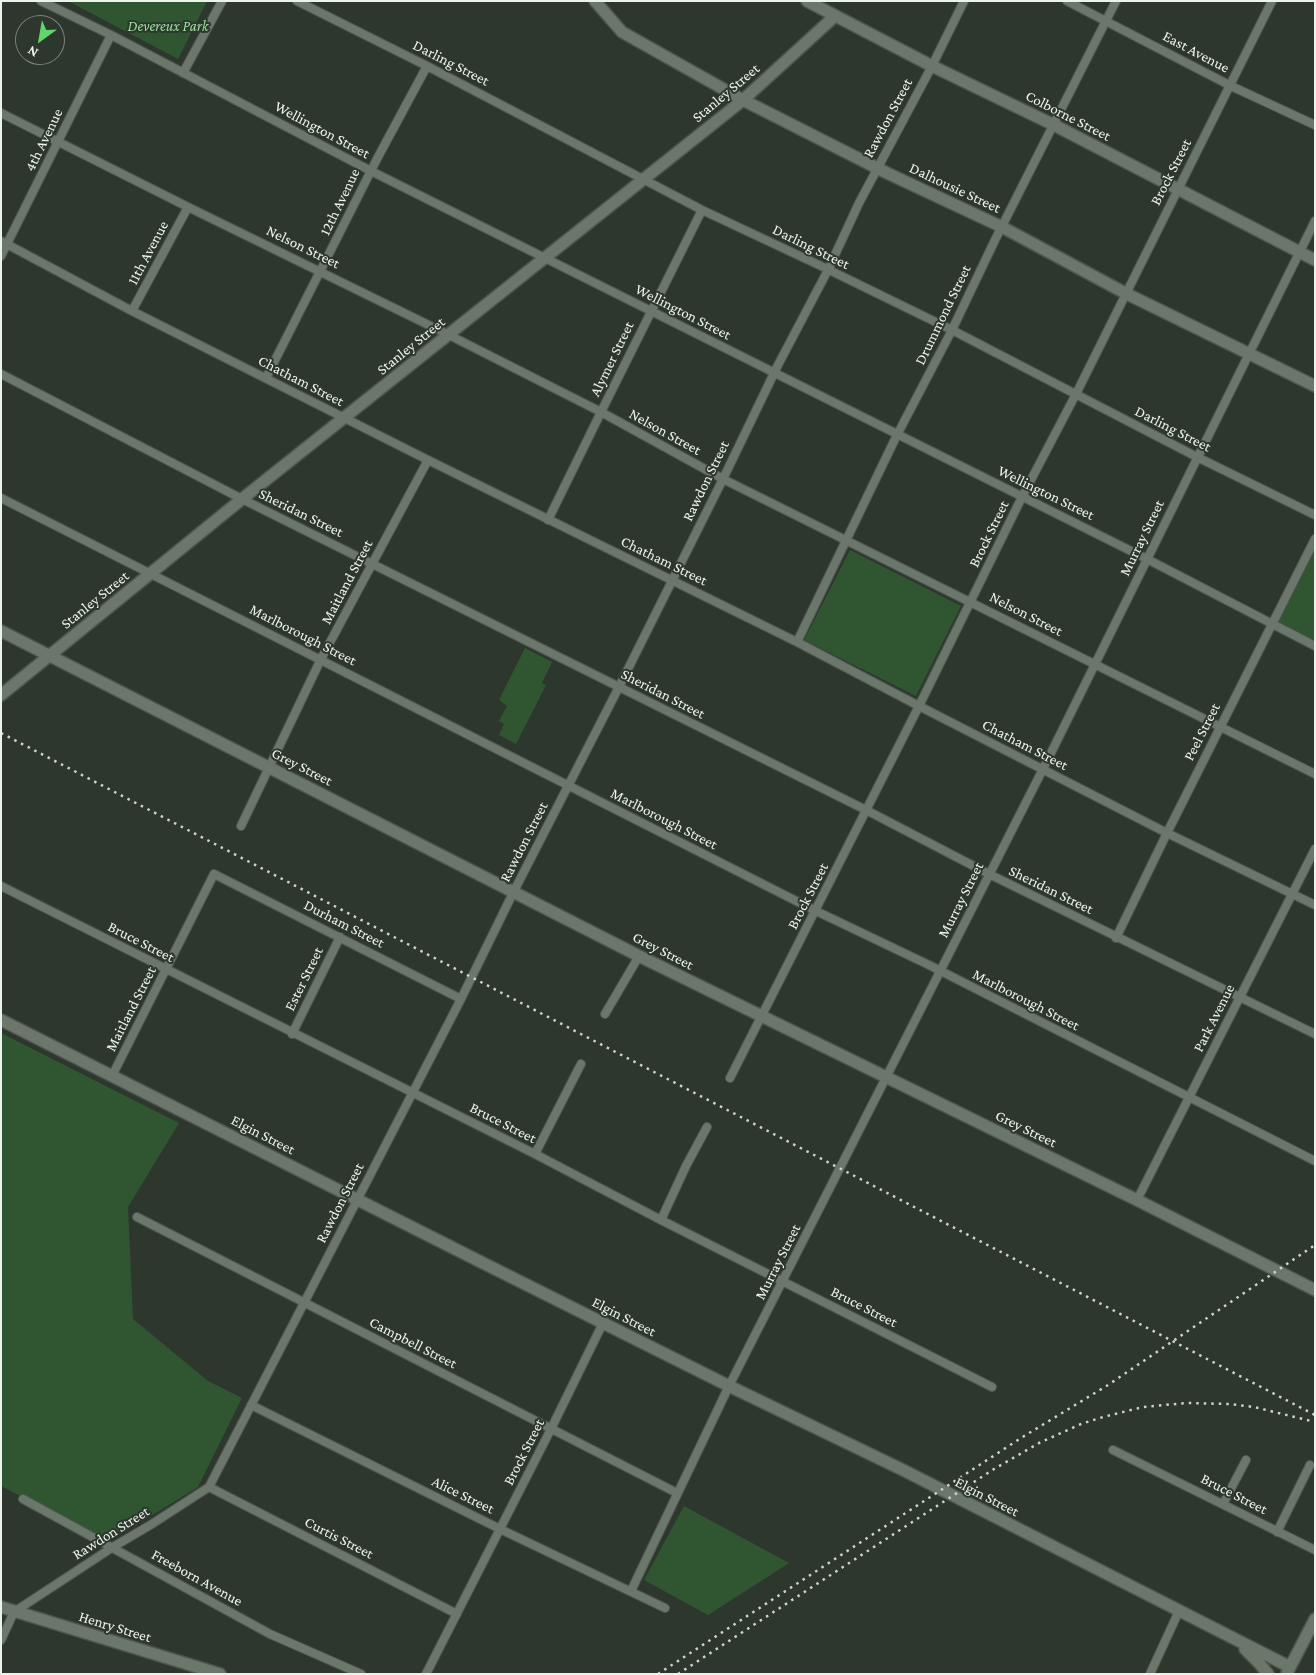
<!DOCTYPE html>
<style>
body{margin:0}
#map{position:relative;width:1316px;height:1675px;overflow:hidden;background:#2e372d;font-family:"Crimson Pro",serif}
canvas{display:block}
.frame{position:absolute;inset:0;border:2px solid #ecf2ec;pointer-events:none}
.north{position:absolute;left:15px;top:15px;width:50px;height:50px;box-sizing:border-box;background:#2e372d;border:1px solid #7a8279;border-radius:50%;rotate:212deg;font-size:14px;font-weight:700;line-height:20px;text-align:center;color:#ecf2ec}
.north::after{content:'';display:block;margin:auto;width:18px;height:22px;background:#61d46a;clip-path:polygon(50% 0,100% 100%,50% 72%,0 100%)}
</style>
<div id="map">
<canvas width="1316" height="1675"></canvas>
<div class="frame"></div>
<div class="north">N</div>
</div>
<script>
const ctx = document.querySelector('canvas').getContext('2d');
ctx.lineJoin = 'round';
function fillPath(path, color) { ctx.fillStyle = color; ctx.fill(path, 'evenodd'); }
const poly = rows => new Path2D(rows.map(r => 'M' + r).join(''));
function trace(path, color, width, dash) { ctx.strokeStyle = color; ctx.lineWidth = width; ctx.lineCap = dash ? 'butt' : 'round'; ctx.setLineDash(dash || []); ctx.stroke(path); }
function write(font, color, halo, rows, align = 'center') {
  ctx.font = font + ' "Crimson Pro",serif'; ctx.lineWidth = 4; ctx.setLineDash([]); ctx.textBaseline = 'middle'; ctx.strokeStyle = halo; ctx.fillStyle = color; for (const [text, x, y, turn = 0] of rows) {
    ctx.save(); ctx.translate(x, y); ctx.rotate((+turn || 0) * Math.PI / 180); ctx.textAlign = isNaN(turn) ? turn : align; if (halo) ctx.strokeText(text, 0, 0); ctx.fillText(text, 0, 0); ctx.restore();
  }
}
fillPath(poly([
 [68,1,207,1,178,59],
 [1315,539,1315,646,1272,625],
 [850,550,961,606,916,696,804,640],
 [525,648,552,662,542,683,546,685,516,744,499,735,504,724,499,721,507,706,499,700],
 [1,1033,179,1123,128,1207,133,1319,208,1381,242,1398,198,1487,108,1542,1,1486],
 [684,1506,789,1563,708,1615,644,1580]
]), '#2f5631');
const street = poly([
 [41,1,111,35,371,171,1147,559,1315,646],
 [297,1,427,66,702,210,819,265,952,330,1197,457,1315,515],
 [1067,1,1231,86,1315,125],
 [183,73,222,1],
 [1,113,188,207,449,335,601,412,723,479,1315,774],
 [1,241,132,311,428,460,797,642,919,706,1167,833,1315,905],
 [1,256,111,35],
 [132,311,188,207],
 [1,374,242,499,866,810,989,874,1315,1034],
 [266,378,378,157,427,66],
 [1,498,816,911,929,965,1315,1161],
 [548,520,606,402,702,210],
 [797,642,897,435,952,330,995,240,1116,1],
 [241,826,321,659,428,460],
 [1,886,535,1154,661,1220,992,1387],
 [1116,938,1167,833,1315,539],
 [605,1014,639,956],
 [292,1034,340,937],
 [112,1076,214,874,461,999],
 [730,1078,919,706,1022,497,1076,394,1272,1],
 [535,1154,581,1064],
 [1137,1200,1315,849],
 [137,1217,677,1493],
 [661,1220,686,1166,707,1127],
 [251,1405,500,1529,665,1608],
 [1113,1450,1315,1550],
 [209,1487,457,1614],
 [23,1499,270,1634,361,1674],
 [1223,1504,1246,1460],
 [1277,1532,1310,1465],
 [631,1591,729,1386,1043,769,1315,221],
 [1,1640,14,1612,113,1547,152,1524,209,1487,461,999,514,891,619,687,723,479,778,365,828,270,859,203,932,66,964,1],
 [426,1674,551,1429,603,1323],
 [1150,1674,1179,1611]
]);
const secondary = poly([
 [595,1,622,32,743,100,887,173,1002,227,1125,293,1315,386],
 [807,1,932,66,1054,125,1315,260],
 [1,631,639,956,1137,1200,1315,1290],
 [1,695,242,499,743,100,835,16],
 [1,1020,481,1262,729,1386,903,1470,1290,1667],
 [1,1607,220,1674],
 [1245,1649,1259,1663,1268,1674],
 [1287,1673,1315,1619]
]);
trace(street, '#4e554e', 10);
trace(secondary, '#4e554e', 14);
trace(street, '#6c776c', 8);
trace(secondary, '#6c776c', 11);
trace(poly([
 [1,733,1315,1415],
 [658,1674,1021,1438,1108,1385,1315,1245],
 [678,1674,994,1469,1039,1443,1081,1424,1103,1417,1143,1407,1186,1403,1230,1404,1254,1407,1315,1422]
]), '#ccd3cc', 2.5, [2.5, 5]);
write('italic 15px', '#9ae09b', '#2e372d', [
 ["Devereux Park",168,26]
]);
write('15px', '#ecf2ec', '#2e372d', [
 ["East Avenue",1196,52,28],
 ["Darling Street",451,63,27],
 ["Stanley Street",726,93,-40],
 ["Colborne Street",1068,116,27],
 ["Rawdon Street",888,118,-62],
 ["Wellington Street",322,130,28],
 ["4th Avenue",44,140,-64],
 ["Brock Street",1171,172,-63],
 ["Dalhousie Street",955,188,25],
 ["12th Avenue",340,202,-64],
 ["Nelson Street",303,247,26],
 ["Darling Street",811,247,26],
 ["11th Avenue",148,253,-62],
 ["Wellington Street",683,312,27],
 ["Drummond Street",943,315,-64],
 ["Stanley Street",411,346,-39],
 ["Alymer Street",612,359,-64],
 ["Chatham Street",301,381,27],
 ["Darling Street",1173,429,27],
 ["Nelson Street",665,432,29],
 ["Rawdon Street",706,481,-64],
 ["Wellington Street",1046,493,26],
 ["Sheridan Street",301,513,26],
 ["Brock Street",989,534,-64],
 ["Murray Street",1142,538,-64],
 ["Chatham Street",664,561,26],
 ["Maitland Street",347,582,-62],
 ["Stanley Street",95,600,-39],
 ["Nelson Street",1026,614,27],
 ["Marlborough Street",303,635,27],
 ["Sheridan Street",663,694,27],
 ["Peel Street",1202,732,-63],
 ["Chatham Street",1025,745,27],
 ["Grey Street",302,767,27],
 ["Marlborough Street",664,819,27],
 ["Rawdon Street",524,842,-63],
 ["Sheridan Street",1051,890,26],
 ["Brock Street",808,896,-63],
 ["Murray Street",961,900,-63],
 ["Durham Street",344,924,27],
 ["Bruce Street",141,942,27],
 ["Grey Street",663,951,27],
 ["Ester Street",304,979,-64],
 ["Marlborough Street",1026,1000,27],
 ["Maitland Street",131,1009,-63],
 ["Park Avenue",1214,1018,-63],
 ["Bruce Street",503,1123,27],
 ["Grey Street",1026,1129,26],
 ["Elgin Street",263,1135,27],
 ["Rawdon Street",340,1203,-63],
 ["Murray Street",778,1262,-63],
 ["Bruce Street",864,1307,27],
 ["Elgin Street",624,1317,27],
 ["Campbell Street",413,1343,27],
 ["Brock Street",524,1452,-63],
 ["Bruce Street",1234,1494,27],
 ["Alice Street",463,1495,26],
 ["Elgin Street",987,1497,27],
 ["Rawdon Street",111,1533,-32],
 ["Curtis Street",339,1538,27],
 ["Freeborn Avenue",197,1578,29],
 ["Henry Street",115,1627,17]
]);
</script>
